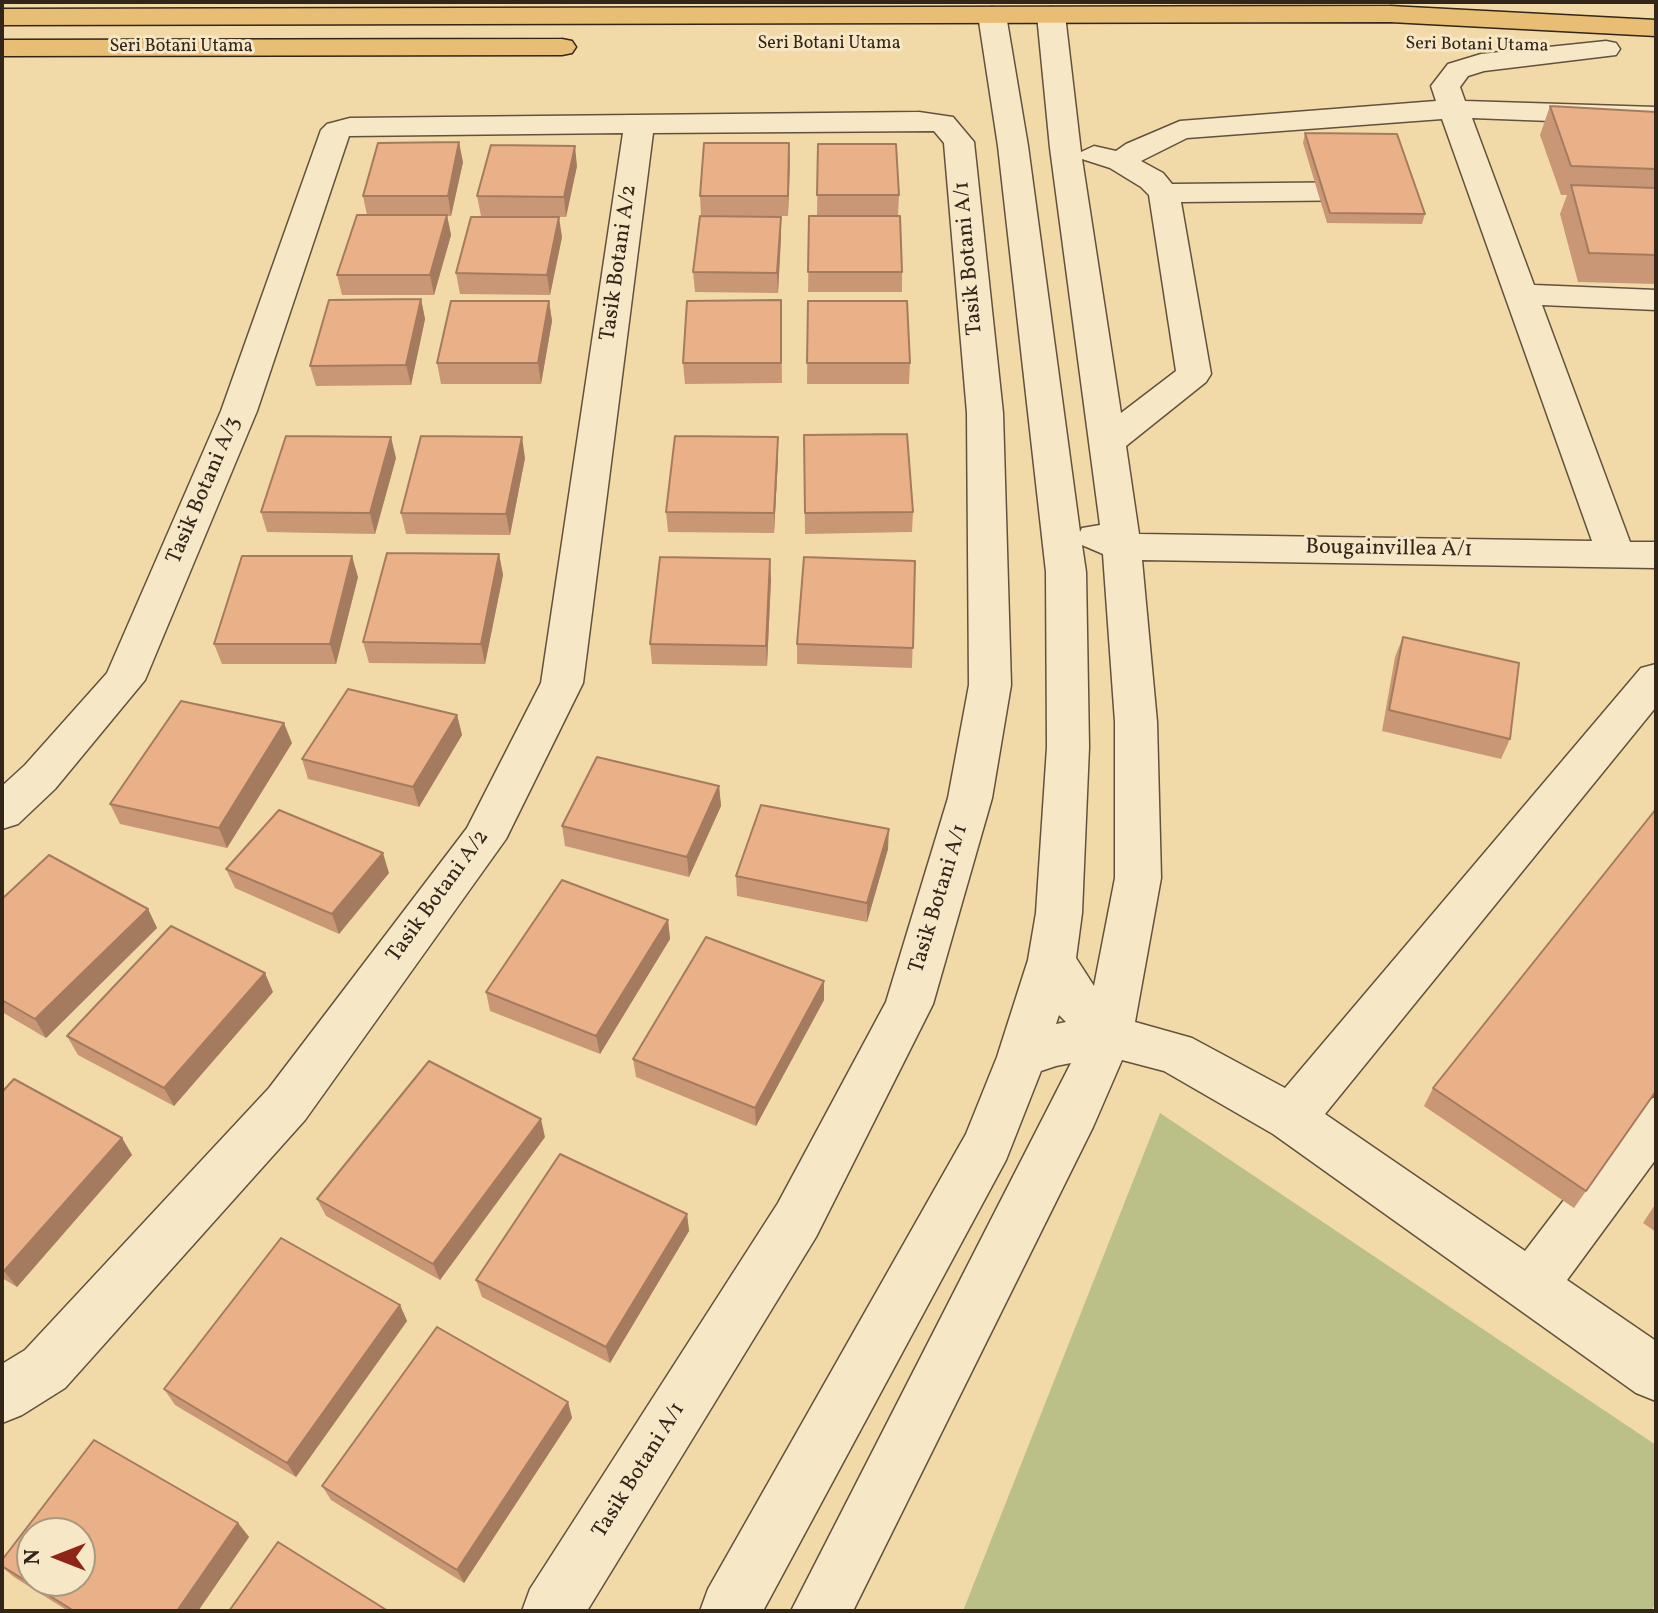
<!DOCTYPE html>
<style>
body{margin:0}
#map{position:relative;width:1658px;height:1613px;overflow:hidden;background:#f1daa8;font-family:Vollkorn,serif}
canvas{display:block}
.frame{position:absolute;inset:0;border:4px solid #322519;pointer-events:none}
.north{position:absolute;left:16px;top:1517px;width:80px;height:80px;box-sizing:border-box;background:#f6e7c6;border:2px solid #a89981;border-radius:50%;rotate:270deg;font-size:22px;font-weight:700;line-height:32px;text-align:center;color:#322519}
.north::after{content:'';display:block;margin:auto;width:28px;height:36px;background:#8f2418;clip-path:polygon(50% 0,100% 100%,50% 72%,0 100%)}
</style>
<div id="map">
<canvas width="1658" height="1613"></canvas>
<div class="frame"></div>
<div class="north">N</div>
</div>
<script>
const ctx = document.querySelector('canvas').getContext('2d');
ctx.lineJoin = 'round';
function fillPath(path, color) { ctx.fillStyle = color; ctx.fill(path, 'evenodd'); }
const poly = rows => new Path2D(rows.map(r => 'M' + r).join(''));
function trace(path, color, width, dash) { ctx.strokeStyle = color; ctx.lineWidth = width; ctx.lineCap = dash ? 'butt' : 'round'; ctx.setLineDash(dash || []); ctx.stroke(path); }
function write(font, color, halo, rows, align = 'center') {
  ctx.font = font + ' Vollkorn,serif'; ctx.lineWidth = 6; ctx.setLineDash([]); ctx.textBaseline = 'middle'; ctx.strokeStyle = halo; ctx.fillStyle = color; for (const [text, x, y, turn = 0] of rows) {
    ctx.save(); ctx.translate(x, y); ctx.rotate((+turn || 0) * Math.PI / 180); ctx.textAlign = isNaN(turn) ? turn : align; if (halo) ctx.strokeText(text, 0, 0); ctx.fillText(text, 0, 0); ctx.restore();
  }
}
fillPath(poly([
 [1160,1113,1656,1445,1656,1602,1651,1611,963,1611]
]), '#bac088');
const minor = poly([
 [992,7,1002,9,1006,15,1028,146,1080,532,1082,528,1100,525,1050,148,1037,15,1041,9,1051,7,1061,9,1065,15,1081,152,1094,146,1116,151,1126,144,1180,121,1436,101,1431,86,1448,64,1481,54,1606,41,1616,43,1620,49,1616,55,1484,71,1468,76,1460,87,1465,101,1656,107,1656,125,1472,118,1534,285,1656,290,1656,310,1542,305,1630,542,1656,542,1656,568,1142,560,1157,722,1161,878,1135,1022,1192,1038,1285,1088,1641,668,1656,664,1656,707,1325,1114,1525,1251,1638,1103,1656,1097,1656,1159,1567,1280,1656,1341,1656,1401,1636,1393,1273,1134,1164,1071,1122,1060,1093,1127,853,1611,791,1611,1071,1063,1056,1066,1041,1071,1006,1160,763,1611,700,1611,708,1589,966,1134,997,1057,1028,960,1036,913,1047,747,1046,572,998,146,978,15,982,9,992,7],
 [1442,119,1592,541,1139,534,1126,446,1206,382,1211,374,1181,202,1376,200,1387,198,1392,191,1387,184,1376,182,1172,184,1163,173,1141,161,1187,138,1442,119],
 [1082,159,1110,168,1141,187,1149,195,1176,371,1121,413,1082,159],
 [1082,545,1103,554,1115,722,1115,878,1094,986,1076,958,1082,913,1089,747,1086,572,1082,545],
 [1059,1015,1066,1022,1056,1024,1059,1015],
 [919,112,953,117,974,142,1003,413,1011,685,992,798,933,1004,926,1018,816,1237,587,1611,522,1611,530,1589,778,1203,886,1002,948,798,969,685,967,413,944,143,934,131,653,133,583,683,506,839,305,1120,65,1388,22,1415,2,1423,2,1364,25,1350,269,1088,467,828,541,683,623,133,349,136,257,411,145,680,55,789,18,824,2,829,2,786,25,765,107,673,221,411,321,130,327,124,350,118,919,112]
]);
const major = poly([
 [1390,6,1656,20,1656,36,1390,22,2,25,2,9,1390,6],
 [562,39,572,41,576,47,572,53,562,55,2,56,2,40,562,39]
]);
trace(minor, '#62523d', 3);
trace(major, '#322519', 3);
fillPath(minor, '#f6e7c6');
fillPath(major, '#e8bd74');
fillPath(poly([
 [1550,106,1656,112,1656,284,1578,282,1560,214,1567,195,1561,195,1540,135],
 [1305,133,1425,214,1422,224,1327,223,1303,143],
 [789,143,788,216,705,216,781,237,778,293,695,292,693,272,701,216,700,196],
 [818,144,899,195,898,215,817,215],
 [463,162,451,216,447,216,451,235,434,295,342,295,337,275,367,215,363,196],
 [577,166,566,217,481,216,477,196],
 [809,216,902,272,902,292,808,292],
 [562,237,550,295,460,294,456,273],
 [421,299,425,319,411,385,316,386,310,366],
 [781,300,782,383,685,384,683,363],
 [549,301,552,321,541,384,441,384,437,363],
 [808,301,910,363,909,384,807,384],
 [804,435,913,512,912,532,805,534],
 [778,437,778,458,774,533,668,532,666,512],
 [396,458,375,534,267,532,261,512],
 [525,458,510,535,406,534,401,513],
 [499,554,503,575,485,664,369,663,363,642],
 [915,561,912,668,797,664,797,644],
 [358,577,336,664,222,664,214,644],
 [771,579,767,666,652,664,650,644],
 [1403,637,1510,739,1501,759,1382,731,1395,657],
 [457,715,462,735,419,807,308,779,302,759],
 [292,743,227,848,120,824,110,804],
 [719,786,721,806,689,877,565,846,562,826],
 [888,849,867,922,737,896,736,876],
 [226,869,389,873,339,934,235,888],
 [2,899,148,909,157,928,46,1038,2,1012],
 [668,920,670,939,600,1054,490,1011,486,992],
 [273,992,174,1106,78,1055,67,1036],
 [824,1000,756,1126,636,1077,633,1059],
 [1433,1088,1656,1092,1574,1208,1424,1106],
 [2,1092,122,1138,132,1155,17,1287,2,1278],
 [545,1137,440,1280,326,1216,317,1199],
 [1656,1203,1656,1232,1643,1223],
 [687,1214,689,1231,610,1363,482,1297,476,1280],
 [400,1305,407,1321,296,1477,175,1405,164,1389],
 [568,1402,572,1418,464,1583,331,1500,322,1486],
 [238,1523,249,1537,198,1611,68,1611,14,1577,2,1567,2,1560]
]), '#c99775');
fillPath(poly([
 [459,142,463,162,451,216,448,196],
 [789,143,790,163,788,216,788,196],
 [575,146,577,166,566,217,564,197],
 [447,215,451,235,434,295,430,275],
 [559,217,562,237,550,295,547,275],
 [781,217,781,237,778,293,777,273],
 [421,299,425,319,411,385,406,365],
 [549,301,552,321,541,384,538,363],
 [391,437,396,458,375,534,370,513],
 [522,437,525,458,510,535,506,514],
 [778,437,778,458,774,533,774,513],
 [499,554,503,575,485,664,481,644],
 [352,556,358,577,336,664,330,644],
 [770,559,771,579,767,666,766,646],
 [457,715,462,735,419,807,413,787],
 [284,723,292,743,227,848,219,828],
 [719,786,721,806,689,877,687,857],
 [889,829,888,849,867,922,867,903],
 [383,853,389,873,339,934,332,914],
 [148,909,157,928,46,1038,35,1019],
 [668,920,670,939,600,1054,596,1036],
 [265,973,273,992,174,1106,164,1088],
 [824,981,824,1000,756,1126,755,1108],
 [541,1119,545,1137,440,1280,433,1264],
 [122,1138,132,1155,17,1287,4,1271],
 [687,1214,689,1231,610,1363,606,1347],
 [400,1305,407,1321,296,1477,287,1463],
 [568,1402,572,1418,464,1583,457,1570],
 [238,1523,249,1537,198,1611,177,1611]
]), '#a47b5f');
const building = poly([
 [1550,106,1656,112,1656,169,1571,166,1550,106],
 [1305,133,1397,134,1425,214,1330,213,1305,133],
 [459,142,448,196,363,196,378,143,459,142],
 [704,143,789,143,788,196,700,196,704,143],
 [818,144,896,144,899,195,817,195,818,144],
 [491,145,575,146,564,197,477,196,491,145],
 [1571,185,1656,188,1656,255,1589,253,1571,185],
 [357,215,447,215,430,275,337,275,357,215],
 [700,216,781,217,777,273,693,272,700,216],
 [809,216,900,216,902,272,808,272,809,216],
 [471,217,559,217,547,275,456,273,471,217],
 [421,299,406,365,310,366,329,300,421,299],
 [781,300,781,363,683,363,687,301,781,300],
 [451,301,549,301,538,363,437,363,451,301],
 [808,301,907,301,910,363,807,363,808,301],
 [907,434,913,512,805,513,804,435,907,434],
 [286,436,391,437,370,513,261,512,286,436],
 [421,436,522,437,506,514,401,513,421,436],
 [675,436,778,437,774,513,666,512,675,436],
 [387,553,499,554,481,644,363,642,387,553],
 [242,556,352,556,330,644,214,644,242,556],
 [660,557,770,559,766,646,650,644,660,557],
 [804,557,915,561,913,648,797,644,804,557],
 [1403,637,1519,663,1510,739,1389,710,1403,637],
 [348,689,457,715,413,787,302,759,348,689],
 [181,701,284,723,219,828,110,804,181,701],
 [597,757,719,786,687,857,562,826,597,757],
 [761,805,889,829,867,903,736,876,761,805],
 [1656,809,1656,1091,1586,1191,1433,1088,1656,809],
 [279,810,383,853,332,914,226,869,279,810],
 [49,855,148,909,35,1019,2,1000,2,899,49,855],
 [562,880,668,920,596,1036,486,992,562,880],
 [171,926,265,973,164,1088,67,1036,171,926],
 [706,937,824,981,755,1108,633,1059,706,937],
 [429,1061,541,1119,433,1264,317,1199,429,1061],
 [14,1079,122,1138,4,1271,2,1269,2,1092,14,1079],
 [560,1154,687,1214,606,1347,476,1280,560,1154],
 [281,1238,400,1305,287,1463,164,1389,281,1238],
 [437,1327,568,1402,457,1570,322,1486,437,1327],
 [94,1440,238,1523,177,1611,74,1611,2,1566,2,1560,94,1440],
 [32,1533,80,1533,80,1581,32,1581,32,1533],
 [278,1542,388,1611,229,1611,278,1542]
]);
fillPath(building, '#eab088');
trace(building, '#a47b5f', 2);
write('18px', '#322519', '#f6e7c6', [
 ["Seri Botani Utama",829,45],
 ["Seri Botani Utama",1477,46,1],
 ["Seri Botani Utama",181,48]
]);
write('22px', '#322519', '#f6e7c6', [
 ["Tasik Botani A/1",970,258,-95],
 ["Tasik Botani A/2",620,263,-82],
 ["Tasik Botani A/3",205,491,-67],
 ["Bougainvillea A/1",1389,550,1],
 ["Tasik Botani A/2",439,897,-54],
 ["Tasik Botani A/1",940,899,-73],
 ["Tasik Botani A/1",640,1471,-58]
]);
</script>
